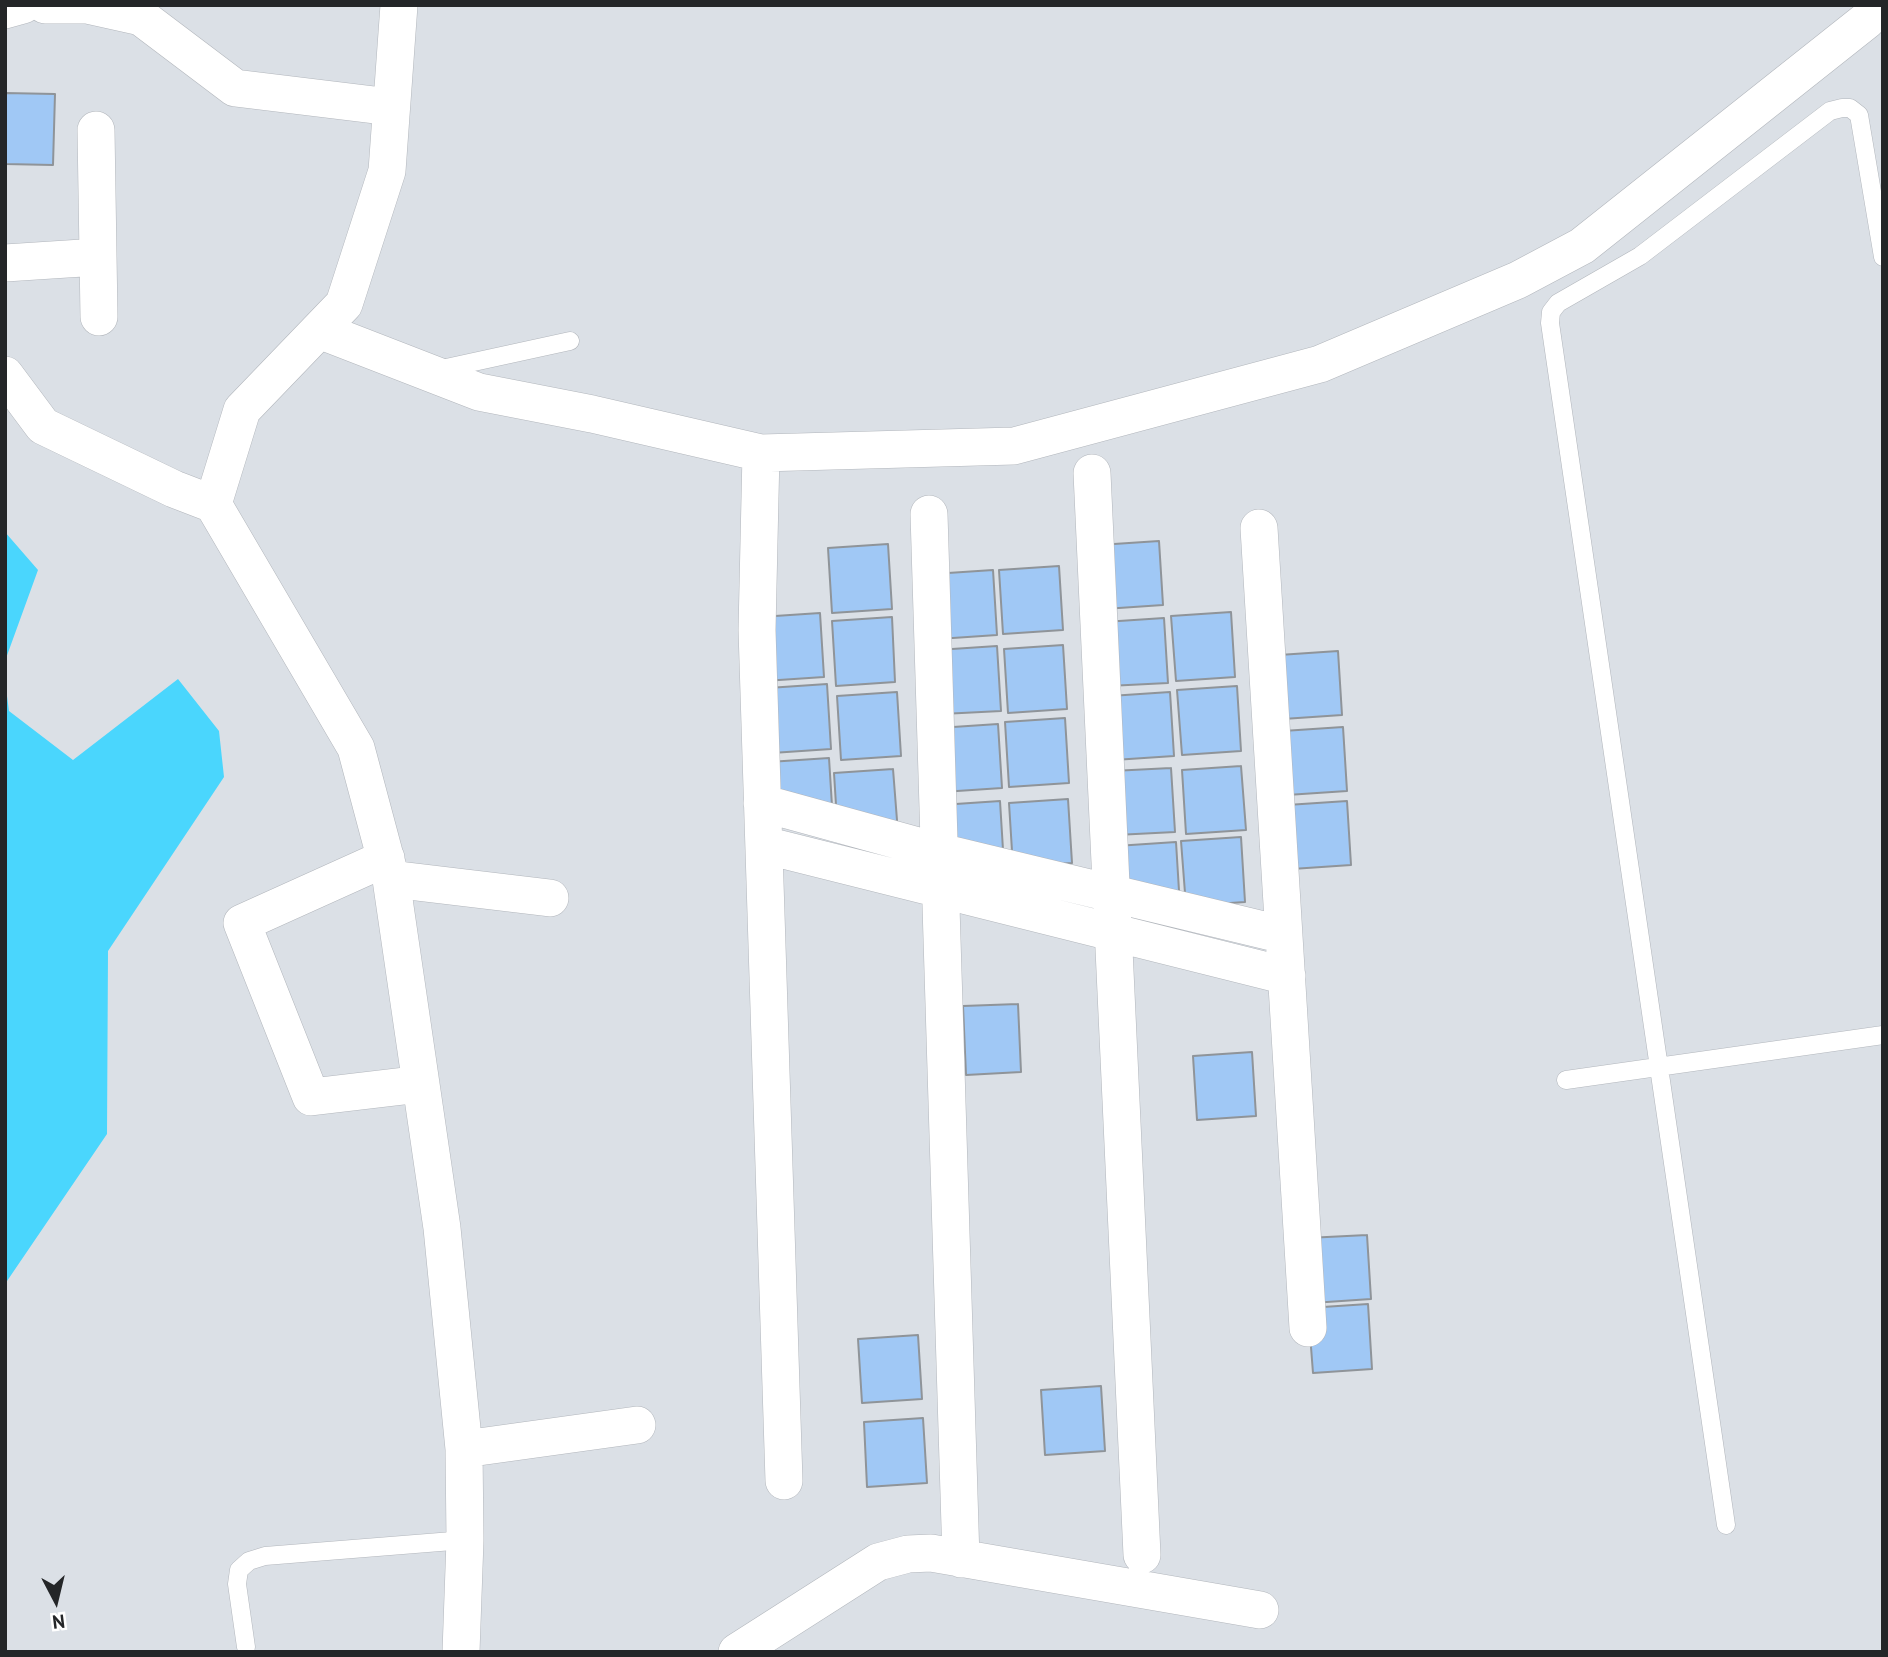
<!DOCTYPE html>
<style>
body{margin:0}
#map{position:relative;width:1888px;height:1657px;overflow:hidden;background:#dbe0e6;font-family:"PT Sans",sans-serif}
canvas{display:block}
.frame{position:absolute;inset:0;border:7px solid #242628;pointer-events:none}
.north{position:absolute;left:21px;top:1566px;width:70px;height:70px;-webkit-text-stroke:5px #fff;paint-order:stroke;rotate:173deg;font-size:19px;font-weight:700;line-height:28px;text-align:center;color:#242628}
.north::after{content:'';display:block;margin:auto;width:24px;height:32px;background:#242628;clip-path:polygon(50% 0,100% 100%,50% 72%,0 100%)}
</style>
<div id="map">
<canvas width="1888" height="1657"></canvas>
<div class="frame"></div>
<div class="north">N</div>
</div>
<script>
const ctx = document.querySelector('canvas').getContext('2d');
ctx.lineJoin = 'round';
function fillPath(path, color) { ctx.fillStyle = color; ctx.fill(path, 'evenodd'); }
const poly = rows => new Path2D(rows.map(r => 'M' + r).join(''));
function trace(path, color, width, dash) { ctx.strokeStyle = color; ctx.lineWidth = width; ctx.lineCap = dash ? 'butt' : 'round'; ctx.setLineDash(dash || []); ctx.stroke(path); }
fillPath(poly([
 [5,532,38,570,5,661],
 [178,679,219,731,224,777,108,951,107,1134,5,1284,5,681,9,711,73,760]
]), '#4ad6fd');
const building = poly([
 [5,93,55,94,53,165,5,164,5,93],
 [1159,541,1163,605,1104,609,1099,545,1159,541],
 [888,544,892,609,832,613,828,548,888,544],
 [1059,566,1063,630,1003,634,999,570,1059,566],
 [993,570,997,635,938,639,933,574,993,570],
 [1231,612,1235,677,1176,681,1171,616,1231,612],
 [820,613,824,677,764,681,760,617,820,613],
 [892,617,895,682,836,686,832,621,892,617],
 [1164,618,1168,683,1108,686,1104,622,1164,618],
 [1063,645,1067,709,1008,713,1004,649,1063,645],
 [997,646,1001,711,942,714,937,650,997,646],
 [1338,651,1342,715,1283,719,1279,655,1338,651],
 [827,684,831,749,772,753,768,688,827,684],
 [1237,686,1241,751,1182,755,1177,690,1237,686],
 [897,692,901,756,841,760,837,696,897,692],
 [1170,692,1174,756,1114,760,1110,696,1170,692],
 [1065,718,1069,783,1009,787,1005,722,1065,718],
 [998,724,1002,788,942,792,938,728,998,724],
 [1343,727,1347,791,1287,795,1283,731,1343,727],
 [829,758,833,822,773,826,769,762,829,758],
 [1241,766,1246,830,1186,834,1182,770,1241,766],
 [1171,768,1175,832,1116,835,1112,771,1171,768],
 [893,769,898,833,838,837,834,773,893,769],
 [1068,799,1072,863,1013,867,1009,803,1068,799],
 [1000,801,1004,866,945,870,941,805,1000,801],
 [1347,801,1351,865,1292,869,1287,805,1347,801],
 [1241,837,1245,902,1186,906,1181,841,1241,837],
 [1176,842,1180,907,1120,910,1116,846,1176,842],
 [1018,1004,1021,1072,966,1075,963,1006,1018,1004],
 [1252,1052,1256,1116,1197,1120,1193,1056,1252,1052],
 [1367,1235,1371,1299,1312,1303,1307,1238,1367,1235],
 [1368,1304,1372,1369,1313,1373,1308,1308,1368,1304],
 [918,1335,922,1399,862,1403,858,1339,918,1335],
 [1101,1386,1105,1451,1045,1455,1041,1390,1101,1386],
 [923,1418,927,1483,867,1487,864,1422,923,1418]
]);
fillPath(building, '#a0c8f5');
trace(building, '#8f9499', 2);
const lane = poly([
 [437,370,570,341],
 [1566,1080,1883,1035],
 [1726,1525,1550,323,1551,312,1558,303,1640,256,1830,111,1842,108,1850,108,1859,115,1883,257],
 [246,1647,237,1584,239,1570,249,1561,265,1556,465,1540]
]);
const street = poly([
 [45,5,87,5,141,17,235,88,391,107],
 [399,5,387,171,344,304,242,410,213,504,356,748,391,879,442,1228,464,1449,465,1540,461,1652],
 [5,10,23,5],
 [96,130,99,317],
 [5,263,98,257],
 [319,330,479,392,592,414,761,453,1014,446,1320,364,1518,280,1582,246,1867,20,1881,5],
 [5,375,43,426,174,489,213,504],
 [761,453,757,630,784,1481],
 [1092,473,1142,1555],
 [929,514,961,1559],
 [1259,528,1308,1328],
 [762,803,940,852,1284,935],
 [764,845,1287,976],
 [386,858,242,923,311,1097,421,1084],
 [391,879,550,898],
 [464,1449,637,1425],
 [737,1652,878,1562,908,1554,931,1553,1260,1610]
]);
trace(lane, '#b2b6bc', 19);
trace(street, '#b2b6bc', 38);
trace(lane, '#fff', 18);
trace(street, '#fff', 37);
</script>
